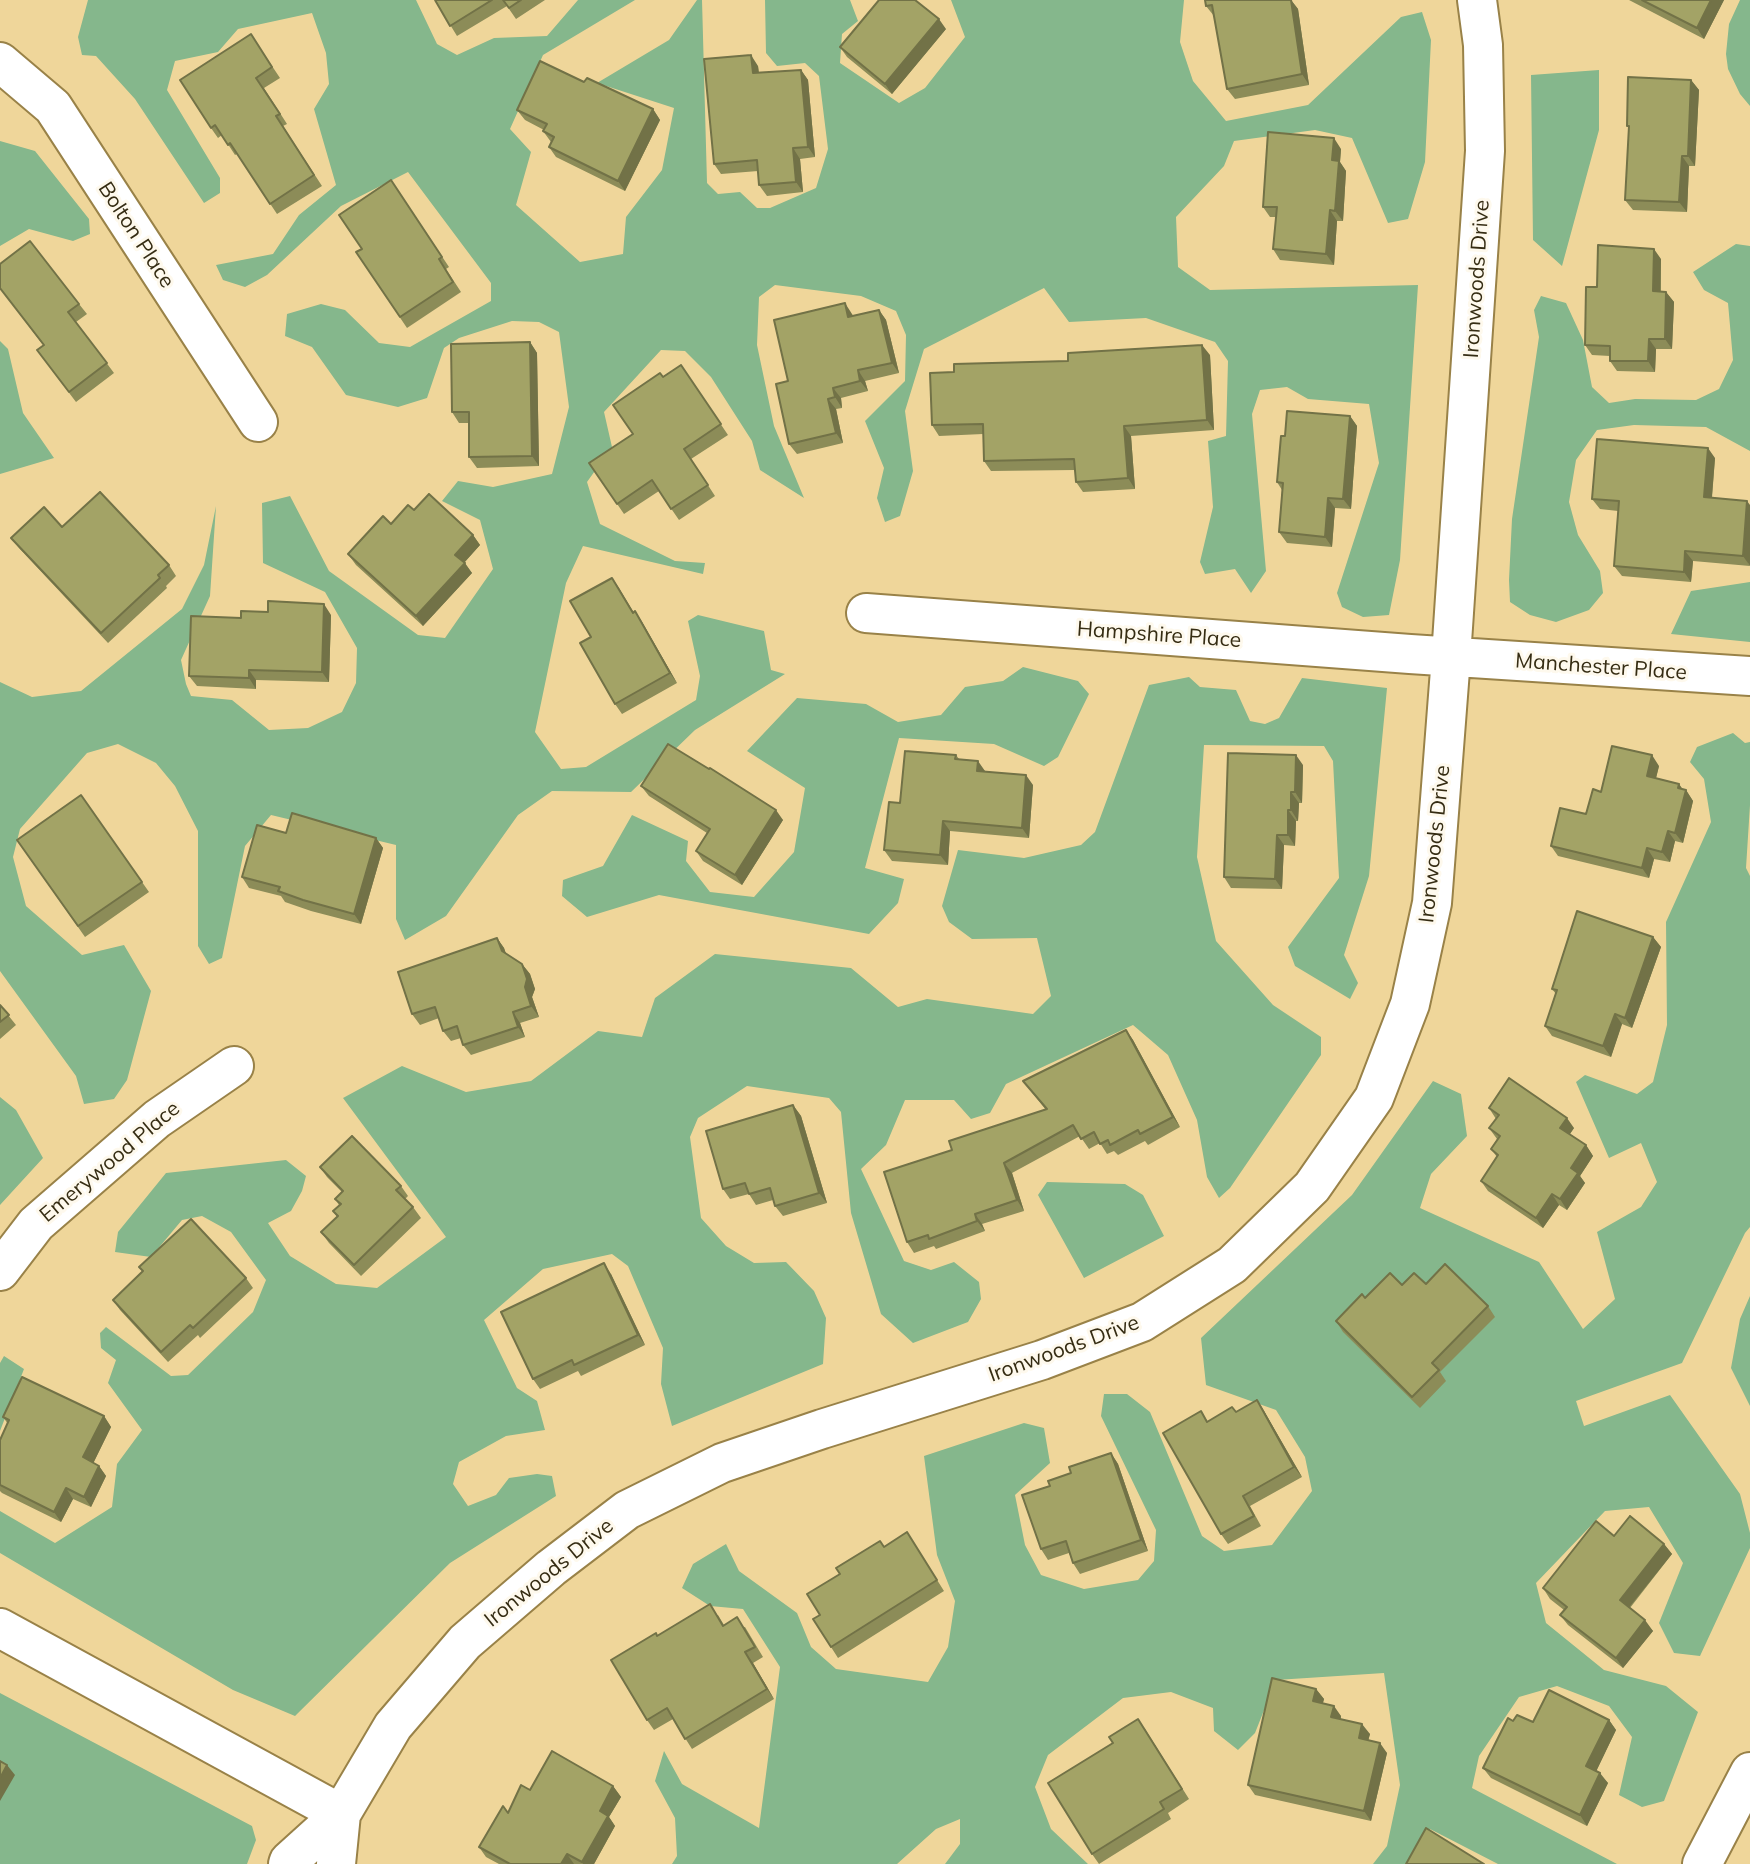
<!DOCTYPE html>
<style>
body{margin:0}
canvas{display:block;background:#efd69a}
</style>
<canvas width="1750" height="1864"></canvas>
<script>
const ctx = document.querySelector('canvas').getContext('2d');
ctx.lineJoin = 'round';
function fillPath(path, color) { ctx.fillStyle = color; ctx.fill(path, 'evenodd'); }
const poly = rows => new Path2D(rows.map(r => 'M' + r).join(''));
function trace(path, color, width, dash) { ctx.strokeStyle = color; ctx.lineWidth = width; ctx.lineCap = dash ? 'butt' : 'round'; ctx.setLineDash(dash || []); ctx.stroke(path); }
function write(font, color, halo, rows, align = 'center') {
  ctx.font = font + ' Mulish,sans-serif'; ctx.lineWidth = 6; ctx.setLineDash([]); ctx.textBaseline = 'middle'; ctx.strokeStyle = halo; ctx.fillStyle = color; for (const [text, x, y, turn = 0] of rows) {
    ctx.save(); ctx.translate(x, y); ctx.rotate((+turn || 0) * Math.PI / 180); ctx.textAlign = isNaN(turn) ? turn : align; if (halo) ctx.strokeText(text, 0, 0); ctx.fillText(text, 0, 0); ctx.restore();
  }
}
fillPath(poly([
 [88,0,416,0,437,44,457,55,494,38,547,36,578,0,635,0,543,55,510,129,531,152,516,205,580,262,623,254,626,217,662,170,674,108,597,83,669,40,697,0,702,0,707,183,718,194,740,192,757,208,770,208,816,188,828,149,819,76,805,63,777,66,766,53,765,0,850,0,858,21,842,34,840,63,899,103,925,88,965,37,951,0,1184,0,1180,42,1193,81,1226,121,1308,105,1401,17,1422,12,1431,40,1425,162,1408,219,1388,223,1352,138,1315,130,1234,141,1224,166,1176,217,1178,267,1210,290,1418,285,1400,560,1389,615,1363,617,1342,607,1337,593,1379,463,1369,404,1308,399,1287,387,1260,390,1252,414,1266,571,1251,593,1235,569,1205,574,1200,562,1213,507,1208,441,1226,436,1228,361,1215,342,1146,318,1069,322,1044,288,924,349,905,411,913,471,900,516,885,522,877,498,884,468,865,421,905,381,906,335,896,311,861,296,775,285,759,297,757,345,774,426,804,498,760,470,752,441,711,377,685,351,661,350,604,412,612,447,587,482,600,524,675,561,705,563,703,574,583,546,566,583,535,732,561,769,586,767,696,700,700,676,688,621,698,615,764,631,771,670,785,674,695,730,631,792,552,791,518,815,446,916,405,940,396,919,396,845,271,815,245,846,222,958,209,964,198,946,198,831,175,786,156,763,118,744,87,753,20,829,13,857,26,906,82,955,124,945,151,991,127,1080,114,1099,84,1104,76,1076,0,971,0,682,32,697,81,691,182,609,204,565,216,506,210,596,181,660,186,684,191,696,232,700,269,730,308,728,342,712,356,683,357,648,325,592,263,563,262,503,290,496,329,571,418,635,445,638,493,569,480,520,442,501,458,481,493,487,552,474,569,407,559,332,539,322,512,321,459,338,444,348,427,398,398,407,346,395,312,347,285,336,287,314,321,304,345,310,379,343,410,347,491,301,491,283,408,172,341,206,267,275,245,287,223,280,216,265,273,254,299,215,336,185,314,109,329,84,326,53,312,13,238,29,218,52,175,61,167,90,220,178,220,193,204,203,135,99,96,56,82,55,78,37],
 [1740,0,1750,0,1750,106,1740,94,1728,69,1726,54,1729,24],
 [1599,70,1599,130,1562,266,1533,240,1531,75],
 [0,141,35,151,89,219,90,234,73,241,29,229,0,246],
 [1736,244,1750,246,1750,451,1706,427,1634,425,1597,430,1576,460,1569,502,1578,535,1600,571,1603,593,1589,610,1556,622,1530,615,1510,602,1509,580,1512,519,1539,337,1534,310,1541,296,1566,303,1583,340,1592,387,1609,403,1635,399,1696,400,1719,389,1733,360,1728,303,1704,290,1693,272],
 [0,341,8,349,23,413,54,458,0,474],
 [1750,582,1750,642,1671,634,1691,591],
 [1023,667,1078,681,1089,694,1058,757,1044,766,994,744,899,738,865,868,904,879,898,903,869,934,659,895,587,917,562,896,563,880,603,866,632,815,688,841,686,861,710,892,754,897,794,852,805,788,747,751,797,698,866,704,898,722,941,715,965,687,1003,681],
 [1189,677,1200,687,1236,690,1250,721,1265,724,1279,718,1302,678,1387,688,1369,876,1344,955,1358,983,1350,999,1295,966,1288,947,1339,878,1333,761,1324,746,1204,745,1197,857,1216,941,1273,1005,1321,1037,1321,1055,1230,1188,1219,1198,1207,1177,1197,1120,1168,1055,1133,1025,1006,1084,990,1113,971,1119,954,1100,905,1100,886,1145,861,1169,904,1261,931,1270,954,1262,979,1282,981,1299,968,1322,913,1343,881,1314,851,1213,841,1112,829,1098,747,1086,698,1118,690,1137,701,1218,726,1246,754,1263,786,1262,814,1291,826,1318,823,1364,672,1426,661,1384,663,1348,628,1266,612,1254,543,1269,484,1320,517,1388,537,1401,545,1430,506,1436,459,1462,453,1484,468,1506,496,1495,509,1478,537,1474,552,1476,556,1496,450,1563,295,1716,233,1690,0,1553,0,1511,55,1543,112,1507,117,1464,142,1430,108,1383,116,1360,101,1348,100,1333,106,1327,171,1376,188,1375,253,1312,266,1280,231,1232,202,1216,182,1220,151,1257,115,1252,118,1232,166,1173,286,1160,306,1176,302,1191,291,1211,268,1223,290,1256,336,1284,377,1288,446,1237,343,1098,402,1066,466,1092,531,1081,598,1031,642,1037,655,998,715,954,851,968,898,1007,927,999,1033,1014,1051,996,1037,938,972,939,949,922,942,906,958,850,1024,858,1081,845,1095,832,1149,685],
 [1733,733,1745,743,1750,742,1750,805,1746,868,1750,876,1750,1227,1745,1233,1682,1363,1576,1401,1584,1426,1670,1395,1740,1494,1750,1533,1750,1548,1700,1656,1674,1653,1659,1623,1683,1563,1649,1507,1605,1511,1536,1583,1546,1623,1604,1670,1666,1686,1698,1712,1664,1801,1642,1807,1619,1795,1632,1737,1609,1706,1557,1686,1519,1697,1479,1756,1472,1788,1617,1864,1498,1864,1430,1829,1410,1864,1373,1864,1387,1846,1400,1785,1384,1673,1276,1680,1255,1733,1238,1750,1214,1731,1213,1708,1171,1692,1123,1698,1048,1755,1035,1787,1051,1829,1088,1864,945,1864,960,1844,960,1819,936,1829,897,1864,672,1864,677,1856,675,1818,655,1781,664,1751,682,1784,759,1828,780,1667,743,1609,710,1606,682,1588,693,1564,726,1544,739,1571,797,1613,811,1647,836,1669,928,1682,948,1647,955,1601,937,1555,924,1456,1024,1423,1044,1428,1050,1463,1015,1495,1025,1545,1041,1575,1084,1589,1138,1580,1154,1561,1156,1530,1101,1416,1104,1394,1127,1394,1150,1412,1202,1536,1224,1551,1272,1545,1312,1491,1305,1457,1276,1410,1206,1385,1201,1338,1352,1195,1433,1081,1461,1094,1467,1136,1431,1174,1420,1208,1539,1262,1583,1329,1615,1299,1597,1232,1641,1207,1657,1182,1641,1143,1609,1158,1576,1082,1585,1075,1637,1094,1653,1082,1667,1025,1666,922,1711,822,1704,779,1690,762,1697,747],
 [0,1097,16,1110,43,1158,0,1205],
 [1047,1182,1125,1184,1143,1195,1164,1236,1084,1278,1038,1195],
 [1750,1296,1750,1406,1731,1368,1740,1319],
 [4,1356,24,1369,0,1431,0,1363],
 [0,1693,252,1826,256,1840,247,1864,0,1864]
]), '#85b78c');
const minor = poly([
 [0,62,53,107,258,422],
 [866,613,1410,654,1750,676],
 [0,1271,36,1224,157,1119,234,1066],
 [0,1628,341,1814],
 [288,1864,289,1861,341,1814,393,1726,465,1642,551,1568,627,1510,722,1463,822,1429,1042,1360,1142,1322,1232,1265,1312,1187,1374,1098,1410,1004,1432,903,1451,657,1485,151,1483,45,1477,0],
 [336,1864,341,1814],
 [1702,1864,1750,1772]
]);
trace(minor, '#998248', 42);
trace(minor, '#fff', 38);
fillPath(poly([
 [435,0,545,0,516,19,507,6,457,36],
 [1291,0,1298,9,1309,85,1235,99,1227,89,1214,16,1206,6],
 [1629,0,1724,0,1704,39],
 [946,29,892,94,847,57,840,47],
 [258,45,280,78,264,88,287,124,283,126,322,186,277,214,237,154,235,155,222,135,218,138,211,128],
 [758,66,759,73,801,70,808,80,815,157,800,159,803,192,767,196,759,185,758,171,721,174,714,164],
 [1691,80,1699,90,1695,166,1689,166,1687,212,1633,210,1625,200,1629,128,1627,126],
 [584,82,653,109,660,120,625,191,556,157,549,147,551,142,543,131,544,130,525,120,517,110],
 [1341,149,1340,162,1346,171,1343,221,1337,221,1334,265,1280,260,1273,249,1276,217,1270,217,1263,207],
 [391,180,449,267,446,269,461,292,407,328,356,252,362,249],
 [1661,259,1661,292,1666,292,1674,302,1672,349,1656,349,1655,372,1617,371,1610,361,1610,356,1592,355,1585,345,1597,287],
 [0,288,79,304,87,314,76,322,114,373,76,402,45,361,43,345],
 [879,310,886,320,899,373,865,381,868,391,841,398,842,408,836,409,843,443,797,454,789,444,788,381,852,314,853,316],
 [530,342,537,353,539,466,477,468,469,457,469,423,459,423,452,412],
 [1210,355,1214,430,1131,436,1135,489,1083,492,1076,482,1075,470,991,471,984,461,983,434,939,436,932,425,954,372,1068,361],
 [681,365,728,435,691,459,715,496,679,520,659,491,624,514,589,463,633,434,663,377],
 [1350,416,1357,426,1351,509,1335,508,1332,547,1287,543,1279,532,1282,490,1277,482,1285,436],
 [1715,458,1712,498,1750,566,1693,561,1691,582,1622,576,1614,566,1618,511,1600,509,1592,499],
 [414,510,473,535,480,545,464,563,472,573,423,626,356,565,348,554,391,524],
 [62,527,169,565,176,576,166,586,167,588,108,643,19,548,11,538],
 [612,578,633,612,635,611,642,622,677,683,622,714,615,704,591,637],
 [331,615,329,682,256,680,256,689,197,686,189,676,241,618],
 [956,755,959,759,985,771,1033,785,1029,838,950,831,948,865,892,861,884,850,900,803],
 [1303,765,1302,803,1299,803,1298,821,1296,821,1295,846,1284,845,1282,889,1231,888,1224,877],
 [1659,766,1656,778,1679,784,1683,790,1686,790,1693,801,1683,843,1675,841,1670,862,1654,859,1649,878,1558,856,1551,846,1586,814,1601,792],
 [709,769,783,820,742,885,703,861,696,851,707,833,649,796,641,786],
 [81,795,149,892,85,937,17,840],
 [286,833,376,838,383,848,361,924,311,911,285,902,281,896,249,888,242,877],
 [1653,937,1661,947,1632,1028,1622,1024,1611,1057,1552,1036,1545,1026,1556,994,1552,989],
 [497,938,504,948,506,954,522,964,530,974,535,989,532,997,539,1017,520,1023,525,1037,471,1055,463,1045,461,1038,451,1041,443,1031,439,1018,420,1025,412,1014],
 [0,1005,16,1025,0,1039],
 [1126,1030,1133,1040,1180,1127,1148,1145,1145,1141,1118,1155,1114,1151,1107,1154,1100,1143,1089,1149,1080,1136,1012,1173,1024,1211,982,1224,985,1231,936,1249,934,1246,914,1253,907,1242,952,1150,1046,1110,1023,1081],
 [793,1105,801,1116,827,1203,783,1216,775,1206,773,1200,756,1205,749,1194,730,1199,723,1189],
 [1489,1108,1574,1128,1570,1134,1586,1145,1593,1156,1580,1176,1585,1183,1567,1210,1559,1205,1543,1228,1488,1191,1481,1181,1497,1157,1491,1149,1497,1139,1489,1128,1496,1119],
 [320,1167,401,1186,408,1196,405,1199,413,1207,421,1218,361,1276,329,1243,321,1232,337,1217,333,1211,339,1205,335,1199,342,1192,327,1177],
 [139,1267,246,1278,253,1288,200,1338,198,1335,168,1362,120,1310,113,1300,143,1272],
 [611,1274,645,1345,581,1376,578,1371,540,1389,533,1379],
 [1426,1284,1488,1306,1495,1317,1440,1372,1446,1381,1420,1408,1343,1332,1336,1321,1365,1298,1402,1285],
 [1257,1400,1264,1411,1302,1477,1250,1506,1261,1526,1228,1544,1221,1534,1201,1411,1208,1422,1236,1412],
 [104,1416,111,1427,93,1463,99,1466,106,1476,91,1507,73,1499,61,1522,2,1493,0,1491,0,1440,8,1424,3,1417],
 [1111,1453,1118,1464,1148,1551,1080,1574,1073,1563,1069,1553,1048,1560,1041,1549,1050,1486,1071,1473],
 [907,1532,944,1591,838,1658,831,1647,820,1615,840,1574,880,1541,884,1547],
 [1614,1536,1664,1544,1672,1554,1630,1608,1653,1631,1623,1668,1568,1625,1560,1615,1564,1610,1550,1599,1543,1588],
 [718,1615,724,1625,745,1627,763,1657,753,1663,774,1699,692,1749,673,1719,654,1730,647,1720,657,1636],
 [1316,1689,1324,1699,1323,1703,1341,1716,1341,1719,1370,1734,1368,1740,1387,1753,1371,1821,1255,1795,1248,1785],
 [1609,1720,1616,1730,1596,1771,1608,1783,1587,1826,1491,1778,1483,1768,1513,1721,1533,1722],
 [1145,1729,1189,1799,1168,1813,1171,1819,1099,1864,1092,1854],
 [613,1786,621,1797,609,1817,615,1826,594,1864,499,1864,486,1857,479,1847,530,1790]
]), '#8c8c58');
fillPath(poly([
 [1286,0,1291,0,1298,9,1309,85,1302,74],
 [1711,0,1724,0,1704,39,1697,28],
 [939,19,946,29,892,94,885,84],
 [751,55,758,66,760,84,753,73],
 [801,70,808,80,815,157,808,147],
 [1691,80,1699,90,1695,166,1688,156],
 [653,109,660,120,625,191,618,181],
 [1334,138,1341,149,1340,162,1346,171,1343,221,1335,211,1332,160],
 [793,148,800,159,803,192,796,182],
 [1682,156,1689,166,1687,212,1679,202],
 [1330,210,1337,221,1334,265,1326,254],
 [1654,249,1661,259,1660,302,1653,291],
 [1666,292,1674,302,1672,349,1665,339],
 [845,303,852,314,856,327,848,317],
 [879,310,886,320,899,373,892,363],
 [1649,339,1656,349,1655,372,1648,361],
 [530,342,537,353,539,466,532,456],
 [1202,345,1210,355,1214,430,1207,420],
 [858,370,865,381,868,391,860,381],
 [833,388,841,398,842,408,835,397],
 [828,399,836,409,843,443,836,433],
 [1350,416,1357,426,1351,509,1343,499],
 [1124,426,1131,436,1135,489,1128,478],
 [1708,448,1715,458,1711,507,1704,497],
 [1328,498,1335,508,1332,547,1325,537],
 [1747,501,1750,505,1750,566,1743,556],
 [473,535,480,545,462,565,455,555],
 [1685,551,1693,561,1691,582,1684,572],
 [465,563,472,573,423,626,416,616],
 [612,578,619,588,640,623,633,613],
 [324,604,331,615,329,682,322,672],
 [635,611,642,622,677,683,670,673],
 [249,670,256,680,256,689,249,678],
 [1296,755,1303,765,1302,803,1295,792],
 [1652,755,1659,766,1654,786,1647,776],
 [978,761,985,771,977,771],
 [1026,775,1033,785,1029,838,1022,828],
 [1679,784,1685,793,1686,790,1693,801,1683,843,1675,833],
 [1291,792,1299,803,1298,821,1291,810],
 [776,810,783,820,742,885,735,875],
 [1288,810,1296,821,1295,846,1288,835],
 [943,821,950,831,948,865,940,855],
 [1668,831,1675,841,1670,862,1662,852],
 [1277,835,1284,845,1282,889,1275,879],
 [376,838,383,848,361,924,354,914],
 [1647,848,1654,859,1649,878,1642,868],
 [1653,937,1661,947,1632,1028,1625,1018],
 [497,938,504,948,509,962,502,951],
 [522,964,530,974,535,989,532,997,539,1017,531,1006,525,987],
 [513,1012,520,1023,525,1037,518,1027],
 [1615,1014,1622,1024,1611,1057,1603,1046],
 [1126,1030,1133,1040,1180,1127,1173,1117],
 [793,1105,801,1116,827,1203,819,1193],
 [1567,1118,1574,1128,1567,1138,1560,1128],
 [1586,1145,1593,1156,1580,1176,1585,1183,1567,1210,1560,1199,1571,1168],
 [1004,1163,1012,1173,1024,1211,1017,1200],
 [1552,1194,1559,1205,1543,1228,1536,1218],
 [975,1214,982,1224,985,1231,977,1221],
 [604,1263,611,1274,645,1345,638,1335],
 [1257,1400,1264,1411,1302,1477,1294,1467],
 [104,1416,111,1427,91,1468,83,1457],
 [1111,1453,1118,1464,1148,1551,1141,1540],
 [99,1466,106,1476,91,1507,84,1497],
 [66,1488,73,1499,61,1522,54,1512],
 [1664,1544,1672,1554,1627,1610,1620,1600],
 [1645,1620,1653,1631,1623,1668,1616,1658],
 [745,1652,753,1663,774,1699,767,1689],
 [1316,1689,1324,1699,1320,1712,1313,1701],
 [1334,1706,1341,1716,1339,1728,1331,1717],
 [1609,1720,1616,1730,1594,1776,1586,1766],
 [1362,1724,1370,1734,1366,1749,1359,1738],
 [1380,1743,1387,1753,1371,1821,1364,1811],
 [7,1765,15,1775,0,1801,0,1778],
 [1600,1773,1608,1783,1587,1826,1580,1815],
 [613,1786,621,1797,609,1817,615,1826,594,1864,583,1864,582,1862,600,1811],
 [567,1854,574,1864,561,1864]
]), '#727247');
const building = poly([
 [435,0,492,0,450,26,435,0],
 [503,0,521,0,509,8,503,0],
 [879,0,915,0,939,19,885,84,840,47,879,0],
 [1205,0,1291,0,1302,74,1227,89,1212,5,1206,6,1205,0],
 [1642,0,1711,0,1697,28,1642,0],
 [251,34,272,67,256,78,280,114,276,116,314,175,270,204,230,143,228,145,215,125,211,128,180,80,251,34],
 [751,55,753,73,801,70,808,147,793,148,796,182,759,185,757,160,714,164,704,59,751,55],
 [540,61,584,82,587,78,653,109,618,181,549,147,554,137,543,131,547,124,517,110,540,61],
 [1628,77,1691,80,1688,156,1682,156,1679,202,1625,200,1629,126,1627,126,1628,77],
 [1268,132,1334,138,1332,160,1339,161,1335,211,1330,210,1326,254,1273,249,1277,207,1263,207,1268,132],
 [391,180,442,257,439,259,453,282,400,317,356,252,362,249,339,215,391,180],
 [30,241,79,304,68,312,107,363,69,392,37,350,44,345,0,288,0,264,30,241],
 [1598,245,1654,249,1653,291,1666,292,1665,339,1649,339,1648,361,1610,361,1610,346,1585,345,1586,287,1597,287,1598,245],
 [845,303,848,317,879,310,892,363,858,370,860,381,833,388,835,397,828,399,836,433,789,444,776,384,788,381,774,320,845,303],
 [530,342,532,456,469,457,469,412,452,412,451,344,530,342],
 [1202,345,1207,420,1124,426,1128,478,1076,482,1074,459,984,461,983,424,932,425,930,373,954,372,954,364,1068,361,1068,353,1202,345],
 [681,365,721,424,684,449,708,485,671,509,652,480,617,504,589,463,633,434,613,405,660,373,663,377,681,365],
 [1287,411,1350,416,1343,499,1328,498,1325,537,1279,532,1283,483,1277,482,1281,436,1285,436,1287,411],
 [1597,439,1708,448,1704,497,1747,501,1743,556,1685,551,1684,572,1614,566,1619,501,1592,499,1597,439],
 [100,492,169,565,158,575,160,578,101,633,11,538,44,507,62,527,100,492],
 [429,494,473,535,455,555,465,563,416,616,348,554,383,516,391,524,408,505,414,510,429,494],
 [612,578,633,613,635,611,670,673,615,704,580,643,591,637,570,601,612,578],
 [268,601,324,604,322,672,249,670,249,678,189,676,191,616,241,618,241,611,268,612,268,601],
 [668,744,709,769,710,768,776,810,735,875,696,851,710,829,641,786,668,744],
 [1612,746,1652,755,1647,776,1679,784,1678,788,1686,790,1675,833,1668,831,1662,852,1647,848,1642,868,1551,846,1560,808,1586,814,1593,789,1601,792,1612,746],
 [905,751,956,755,955,759,978,761,977,771,1026,775,1022,828,943,821,940,855,884,850,889,802,900,803,905,751],
 [1228,753,1296,755,1295,792,1291,792,1291,810,1288,810,1288,835,1277,835,1275,879,1224,877,1228,753],
 [81,795,142,882,78,926,17,840,81,795],
 [292,813,376,838,354,914,303,900,278,891,280,887,242,877,257,825,286,833,292,813],
 [1577,911,1653,937,1625,1018,1615,1014,1603,1046,1545,1026,1557,990,1552,989,1577,911],
 [497,938,502,951,522,964,527,979,525,987,531,1006,513,1012,518,1027,463,1045,457,1026,443,1031,435,1007,412,1014,398,972,497,938],
 [0,1005,9,1015,0,1022,0,1005],
 [1126,1030,1173,1117,1140,1134,1138,1130,1110,1145,1108,1140,1100,1144,1094,1132,1081,1139,1073,1125,1004,1163,1017,1200,975,1214,977,1221,929,1239,928,1235,907,1242,884,1172,952,1150,949,1141,1047,1109,1023,1081,1126,1030],
 [1509,1078,1567,1118,1560,1128,1586,1145,1571,1168,1578,1173,1560,1199,1552,1194,1536,1218,1481,1181,1498,1155,1491,1149,1500,1136,1489,1128,1499,1115,1489,1108,1509,1078],
 [793,1105,819,1193,775,1206,770,1188,749,1194,745,1183,723,1189,706,1131,793,1105],
 [352,1136,401,1186,396,1190,413,1207,354,1265,321,1232,338,1216,333,1211,341,1204,335,1199,343,1191,320,1167,352,1136],
 [191,1219,246,1278,193,1328,190,1325,161,1352,113,1300,143,1271,139,1267,191,1219],
 [604,1263,638,1335,574,1365,572,1360,533,1379,501,1312,604,1263],
 [1445,1264,1488,1306,1432,1363,1439,1370,1412,1397,1336,1321,1362,1294,1365,1298,1390,1273,1402,1285,1414,1273,1426,1284,1445,1264],
 [22,1377,104,1416,83,1457,99,1466,84,1497,66,1488,54,1512,0,1485,0,1440,9,1420,3,1417,22,1377],
 [1257,1400,1294,1467,1243,1496,1254,1516,1221,1534,1163,1433,1201,1411,1207,1422,1232,1407,1236,1412,1257,1400],
 [1111,1453,1141,1540,1073,1563,1066,1541,1041,1549,1022,1495,1050,1486,1048,1481,1071,1473,1069,1467,1111,1453],
 [1630,1516,1664,1544,1620,1600,1645,1620,1616,1658,1560,1615,1567,1607,1543,1588,1596,1521,1614,1536,1630,1516],
 [907,1532,937,1580,831,1647,813,1619,820,1615,807,1594,840,1574,836,1568,880,1541,884,1547,907,1532],
 [710,1604,723,1626,737,1617,755,1647,745,1652,767,1689,685,1739,667,1708,647,1720,611,1660,656,1633,657,1636,710,1604],
 [1272,1678,1316,1689,1313,1701,1334,1706,1331,1717,1362,1724,1359,1738,1380,1743,1364,1811,1248,1785,1272,1678],
 [1549,1690,1609,1720,1586,1766,1600,1773,1580,1815,1483,1768,1508,1718,1513,1721,1517,1715,1533,1722,1549,1690],
 [1138,1719,1182,1789,1160,1802,1164,1809,1092,1854,1048,1783,1113,1743,1109,1737,1138,1719],
 [552,1751,613,1786,600,1811,608,1816,582,1862,567,1854,561,1864,510,1864,479,1847,503,1806,508,1813,521,1785,530,1790,552,1751],
 [0,1761,7,1765,0,1778,0,1761],
 [1426,1828,1484,1864,1406,1864,1426,1828]
]);
fillPath(building, '#a3a366');
trace(building, '#727247', 2);
write('21px', '#352c13', '#fef9ed', [
 ["Bolton Place",136,235,57],
 ["Ironwoods Drive",1477,279,-86],
 ["Hampshire Place",1159,635,4],
 ["Manchester Place",1601,667,4],
 ["Ironwoods Drive",1435,844,-84],
 ["Emerywood Place",110,1162,-40],
 ["Ironwoods Drive",1064,1349,-20],
 ["Ironwoods Drive",549,1573,-39]
]);
</script>
